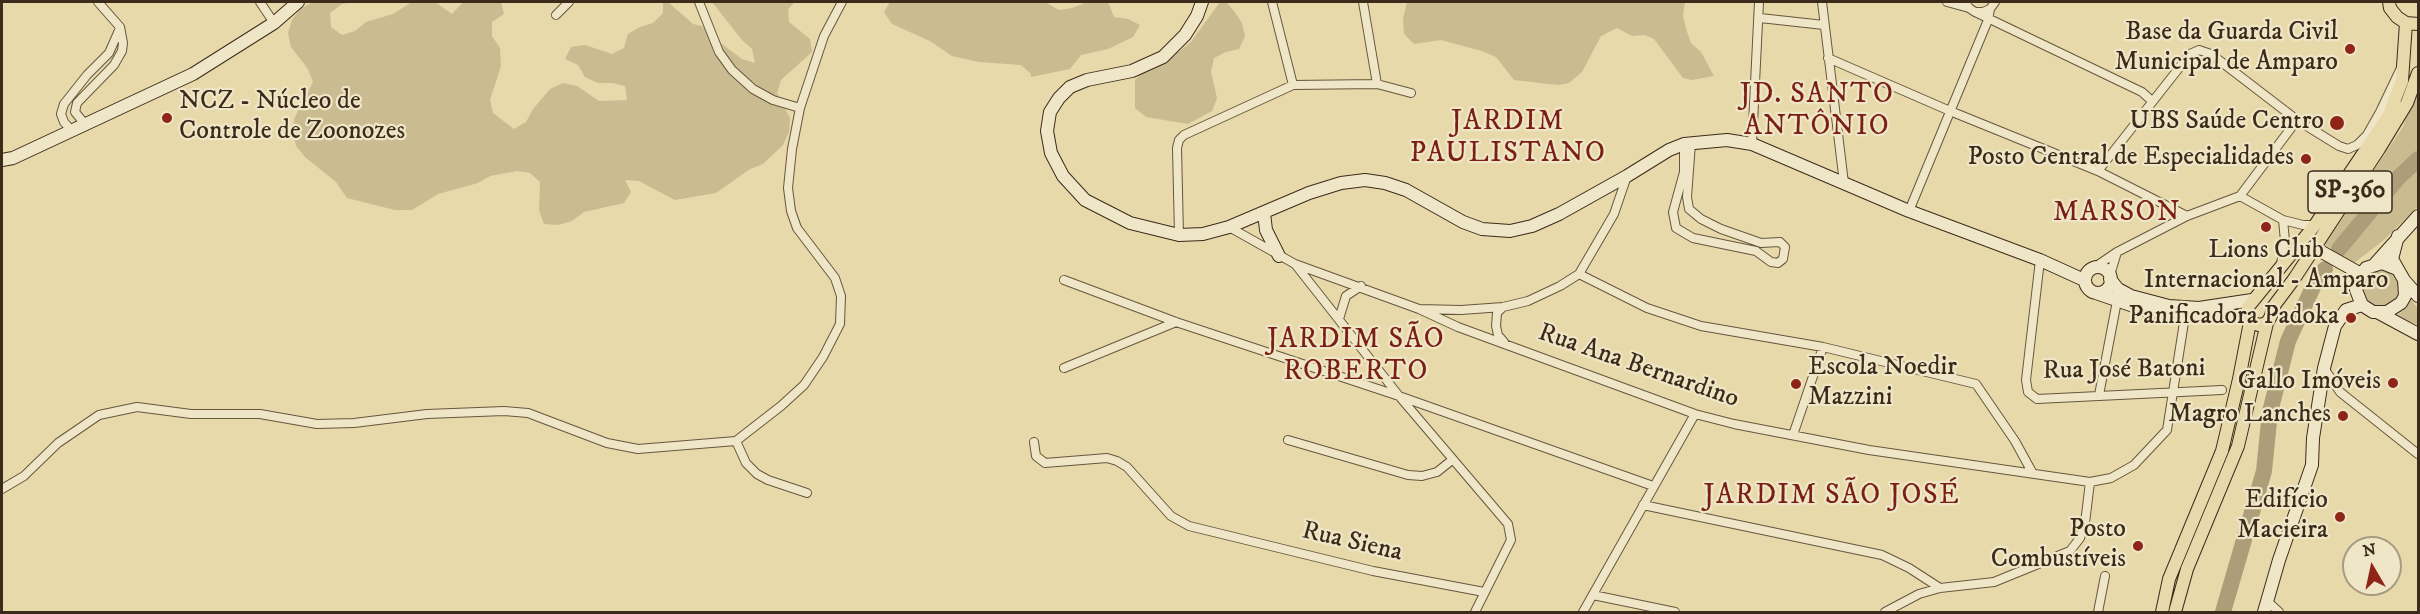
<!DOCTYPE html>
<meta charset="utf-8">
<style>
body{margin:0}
#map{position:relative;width:2420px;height:614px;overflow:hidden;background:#e7d9a9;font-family:"IM FELL DW Pica",serif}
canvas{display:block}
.frame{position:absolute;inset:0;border:3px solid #3c2a1b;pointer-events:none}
.north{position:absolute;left:2342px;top:536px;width:60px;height:60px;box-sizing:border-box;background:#efe6c7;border:2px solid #a79b82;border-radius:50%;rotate:351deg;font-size:16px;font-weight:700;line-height:24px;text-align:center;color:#3c2a1b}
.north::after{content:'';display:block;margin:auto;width:21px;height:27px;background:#8f2418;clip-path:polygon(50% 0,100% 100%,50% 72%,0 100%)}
</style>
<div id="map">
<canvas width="2420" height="614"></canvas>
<div class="frame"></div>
<div class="north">N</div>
</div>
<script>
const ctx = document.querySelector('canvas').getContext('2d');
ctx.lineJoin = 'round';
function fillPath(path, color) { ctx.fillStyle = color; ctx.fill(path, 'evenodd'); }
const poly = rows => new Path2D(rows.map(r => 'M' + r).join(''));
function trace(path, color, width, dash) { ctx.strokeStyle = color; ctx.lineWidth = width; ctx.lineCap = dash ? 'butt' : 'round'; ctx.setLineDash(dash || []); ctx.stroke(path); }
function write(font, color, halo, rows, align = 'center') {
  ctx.font = font + ' "IM FELL DW Pica",serif'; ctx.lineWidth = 4.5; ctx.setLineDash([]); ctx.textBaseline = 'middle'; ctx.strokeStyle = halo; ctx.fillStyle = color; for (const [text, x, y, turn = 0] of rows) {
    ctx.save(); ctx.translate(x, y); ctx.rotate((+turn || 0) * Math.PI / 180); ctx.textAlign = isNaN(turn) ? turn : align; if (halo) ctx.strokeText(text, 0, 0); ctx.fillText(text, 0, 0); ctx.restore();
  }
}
fillPath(poly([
 [313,2,357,2,342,4,330,13,331,27,342,35,355,31,366,22,393,14,412,2,435,2,452,14,463,2,501,2,504,14,492,22,492,36,500,48,501,66,490,100,493,113,514,129,526,122,533,109,550,89,563,83,577,86,599,101,627,100,625,86,612,83,598,83,585,77,578,65,565,59,571,47,585,45,612,54,624,48,628,34,640,27,653,23,663,13,663,2,668,2,693,24,702,26,710,35,742,59,755,63,752,49,742,40,712,2,795,2,788,9,789,22,810,39,812,52,781,80,777,93,790,118,789,132,783,145,763,164,750,169,716,193,675,200,639,181,625,180,631,192,624,203,584,212,572,221,558,225,544,224,539,210,540,182,530,173,517,171,490,176,478,183,438,194,412,210,395,210,347,198,336,182,305,157,296,146,293,133,294,119,313,82,308,69,291,47,288,33,292,20,300,9],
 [890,2,1045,2,1059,10,1072,8,1088,2,1105,2,1109,4,1114,17,1128,19,1140,25,1133,37,1108,49,1081,55,1070,69,1031,77,1031,74,1021,65,979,62,952,56,930,41,892,24,884,12],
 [1220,2,1226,2,1234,11,1242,23,1245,36,1239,49,1226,52,1214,58,1211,72,1217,98,1212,111,1188,124,1146,117,1135,108,1135,80,1145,70,1180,51,1191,42],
 [1407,2,1685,2,1683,15,1686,29,1691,43,1701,52,1714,76,1692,80,1683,78,1654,39,1645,35,1632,36,1617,28,1601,36,1582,72,1569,83,1558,85,1514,80,1496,57,1482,51,1441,40,1414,44,1404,34,1403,19],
 [2418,81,2418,206,2384,240,2354,263,2324,244,2403,127],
 '2363 289a18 18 0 1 1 36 0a18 18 0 1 1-36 0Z',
 [2410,298,2418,309,2418,325,2397,316,2406,308]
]), '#cabb91');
trace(poly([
 [2339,249,2398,178,2418,159],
 [2223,612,2264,471,2270,412,2288,341,2314,285,2325,269]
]), '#ad9e79', 16);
const street = poly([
 [260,2,274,23],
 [699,2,719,52,732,70,753,89,773,100,800,108],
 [1272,2,1293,85],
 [1363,2,1377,84],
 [1822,2,1844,183],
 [1947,2,1969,8],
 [1965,2,1969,8,1975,12,1983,12,1990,9,1995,2],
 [1975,12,2142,92,2152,101],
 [556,15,569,2],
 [1760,18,1824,25],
 [1828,58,1950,111,2098,171,2187,216],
 [84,123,75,112,77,103,114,65,122,51,123,43,120,27,98,2],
 [71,130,64,122,61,114,64,104,87,75,109,53,120,28],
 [1684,144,1684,172,1673,212,1676,228,1693,238,1756,251,1771,262,1778,263,1783,259,1785,247,1780,242,1761,243,1721,229,1701,219,1689,209,1687,197,1691,143],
 [1752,144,1759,2],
 [2098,171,2190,54,2199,50,2211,54,2297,120,2339,146,2348,149,2357,145,2367,135,2380,112,2401,68],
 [2240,196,2283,220,2303,225,2315,225],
 [1909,211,1988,20,1990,9],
 [1229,227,1295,264,1419,309,1461,310,1503,307,1528,301,1560,286,1579,274,1614,214,1627,176],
 [1179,235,1177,148,1179,140,1184,135,1293,85,1377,84,1411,93],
 [2040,260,2026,380,2028,392,2037,399,2222,390],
 [1295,264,1399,396,1508,524,1511,540,1475,612],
 [2281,264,2285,241,2283,220],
 [2095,267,2117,252,2187,216,2240,196,2297,120],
 [1579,274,1647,308,1701,326,1823,347,1976,384,2015,441,2032,472],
 [2110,275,2117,252],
 [1064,280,1176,322,1399,396,1653,486],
 [1503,307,1497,313,1496,326,1498,335,1504,342],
 [1419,309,1458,327,1695,414,1734,424,1869,450,2090,482,2111,478,2134,465,2167,430,2185,316],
 [1339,319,1346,296,1361,286],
 [1064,368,1176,322],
 [2324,368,2340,392,2418,454],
 [2099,395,2117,301],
 [1793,435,1823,347],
 [1288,440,1408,475,1422,476,1437,472,1452,460],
 [736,441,746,463,757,474,768,480,807,493],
 [1034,442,1036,456,1045,463,1107,458,1117,461,1127,467,1171,516,1189,526,1373,571,1484,592],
 [2,489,24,476,58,443,99,415,137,407,191,414,260,414,317,424,354,423,427,414,504,411,528,413,607,443,638,449,736,441,781,406,804,385,823,357,840,324,841,296,835,278,797,228,791,211,788,188,792,149,800,108,824,36,842,2],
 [1643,505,1882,555,1909,568,1940,588],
 [1593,595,1675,612],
 [2267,601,2279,612],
 [1583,612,1695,414],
 [1885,612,1919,594,1940,588,1994,582,2070,551,2080,538,2085,523,2090,482],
 [2098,612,2105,576]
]);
const secondary = poly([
 [1202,2,1197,16,1185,35,1163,57,1132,71,1087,80,1070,87,1059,98,1050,112,1047,131,1051,153,1063,176,1085,200,1130,223,1179,235,1203,234,1229,227,1309,193,1341,183,1365,180,1385,183,1406,190,1463,222,1482,229,1510,231,1532,226,1559,214,1627,176,1669,150,1684,144,1727,140,1752,144,1909,211,2040,260,2084,280],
 [2,160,13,158,193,74,274,23,298,2],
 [1264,213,1266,230,1279,256],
 [2313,247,2361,274],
 [2374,265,2418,216],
 '2085 280a13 13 0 1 1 26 0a13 13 0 1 1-26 0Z',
 [2397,269,2382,263,2366,268,2361,274,2356,290,2362,305,2373,312,2387,312,2401,303,2405,296,2404,280,2392,259,2398,236],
 [2110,279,2118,289,2131,296,2169,306,2199,308,2252,300],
 [2404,280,2418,296],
 [2096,293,2145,310,2185,316,2246,316],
 [2379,313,2418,334],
 [2264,612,2279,560,2312,465,2313,438,2324,368,2335,326,2346,310,2362,305]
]);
const primary = poly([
 [2389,2,2390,8,2397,17,2406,23,2418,24],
 [2267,323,2259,325,2250,322,2246,316,2248,307,2315,225,2389,115,2402,81,2406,23],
 [2162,612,2169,579,2222,451,2239,379,2250,322],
 [2175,612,2187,569,2238,446,2267,323,2271,316,2273,307,2294,279,2379,149,2407,103,2418,73]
]);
trace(street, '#67563e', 10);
trace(secondary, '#3c2a1b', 14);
trace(primary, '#3c2a1b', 14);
trace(street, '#efe6c7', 8);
trace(secondary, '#efe6c7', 12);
trace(primary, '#e7d9a9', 12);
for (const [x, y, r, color] of [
 [2350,49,6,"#8f2418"],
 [167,118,6,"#8f2418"],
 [2337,123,8,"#8f2418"],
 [2306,159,6,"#8f2418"],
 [2266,227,6,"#8f2418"],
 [2351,318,6,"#8f2418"],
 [2393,383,6,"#8f2418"],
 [1796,384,6,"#8f2418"],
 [2343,416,6,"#8f2418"],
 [2340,517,6,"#8f2418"],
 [2138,546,6,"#8f2418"]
]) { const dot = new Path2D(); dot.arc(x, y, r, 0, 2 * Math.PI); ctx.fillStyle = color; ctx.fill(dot); trace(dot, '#efe6c7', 2); }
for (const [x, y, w] of [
 [2350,192,84]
]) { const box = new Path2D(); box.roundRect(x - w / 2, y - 21, w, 42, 4.5); ctx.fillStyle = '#efe6c7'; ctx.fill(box); trace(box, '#3c2a1b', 1.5); }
write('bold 24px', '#3c2a1b', null, [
 ["SP-360",2350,192]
]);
write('26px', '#3c2a1b', '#efe6c7', [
 ["Base da Guarda Civil",2338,34],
 ["Municipal de Amparo",2338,64],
 ["NCZ - Núcleo de",179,103,"left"],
 ["Controle de Zoonozes",179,133,"left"],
 ["UBS Saúde Centro",2324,123],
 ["Posto Central de Especialidades",2294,159],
 ["Lions Club",2266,252,"center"],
 ["Internacional - Amparo",2266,282,"center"],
 ["Panificadora Padoka",2339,318],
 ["Escola Noedir",1808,369,"left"],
 ["Mazzini",1808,399,"left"],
 ["Gallo Imóveis",2381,383],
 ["Magro Lanches",2331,416],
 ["Edifício",2328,502],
 ["Macieira",2328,532],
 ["Posto",2126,531],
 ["Combustíveis",2126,561]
], 'right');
write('26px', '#3c2a1b', '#efe6c7', [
 ["Rua Ana Bernardino",1638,367,19],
 ["Rua José Batoni",2124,371,-1],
 ["Rua Siena",1352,543,13]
]);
ctx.letterSpacing = '1.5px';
write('28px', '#7a1f14', '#efe6c7', [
 ["JD. SANTO",1817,96],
 ["ANTÔNIO",1817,128],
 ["JARDIM",1508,123],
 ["PAULISTANO",1508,155],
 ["MARSON",2117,214],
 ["JARDIM SÃO",1356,341],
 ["ROBERTO",1356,373],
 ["JARDIM SÃO JOSÉ",1832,497]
]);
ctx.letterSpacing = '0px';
</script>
